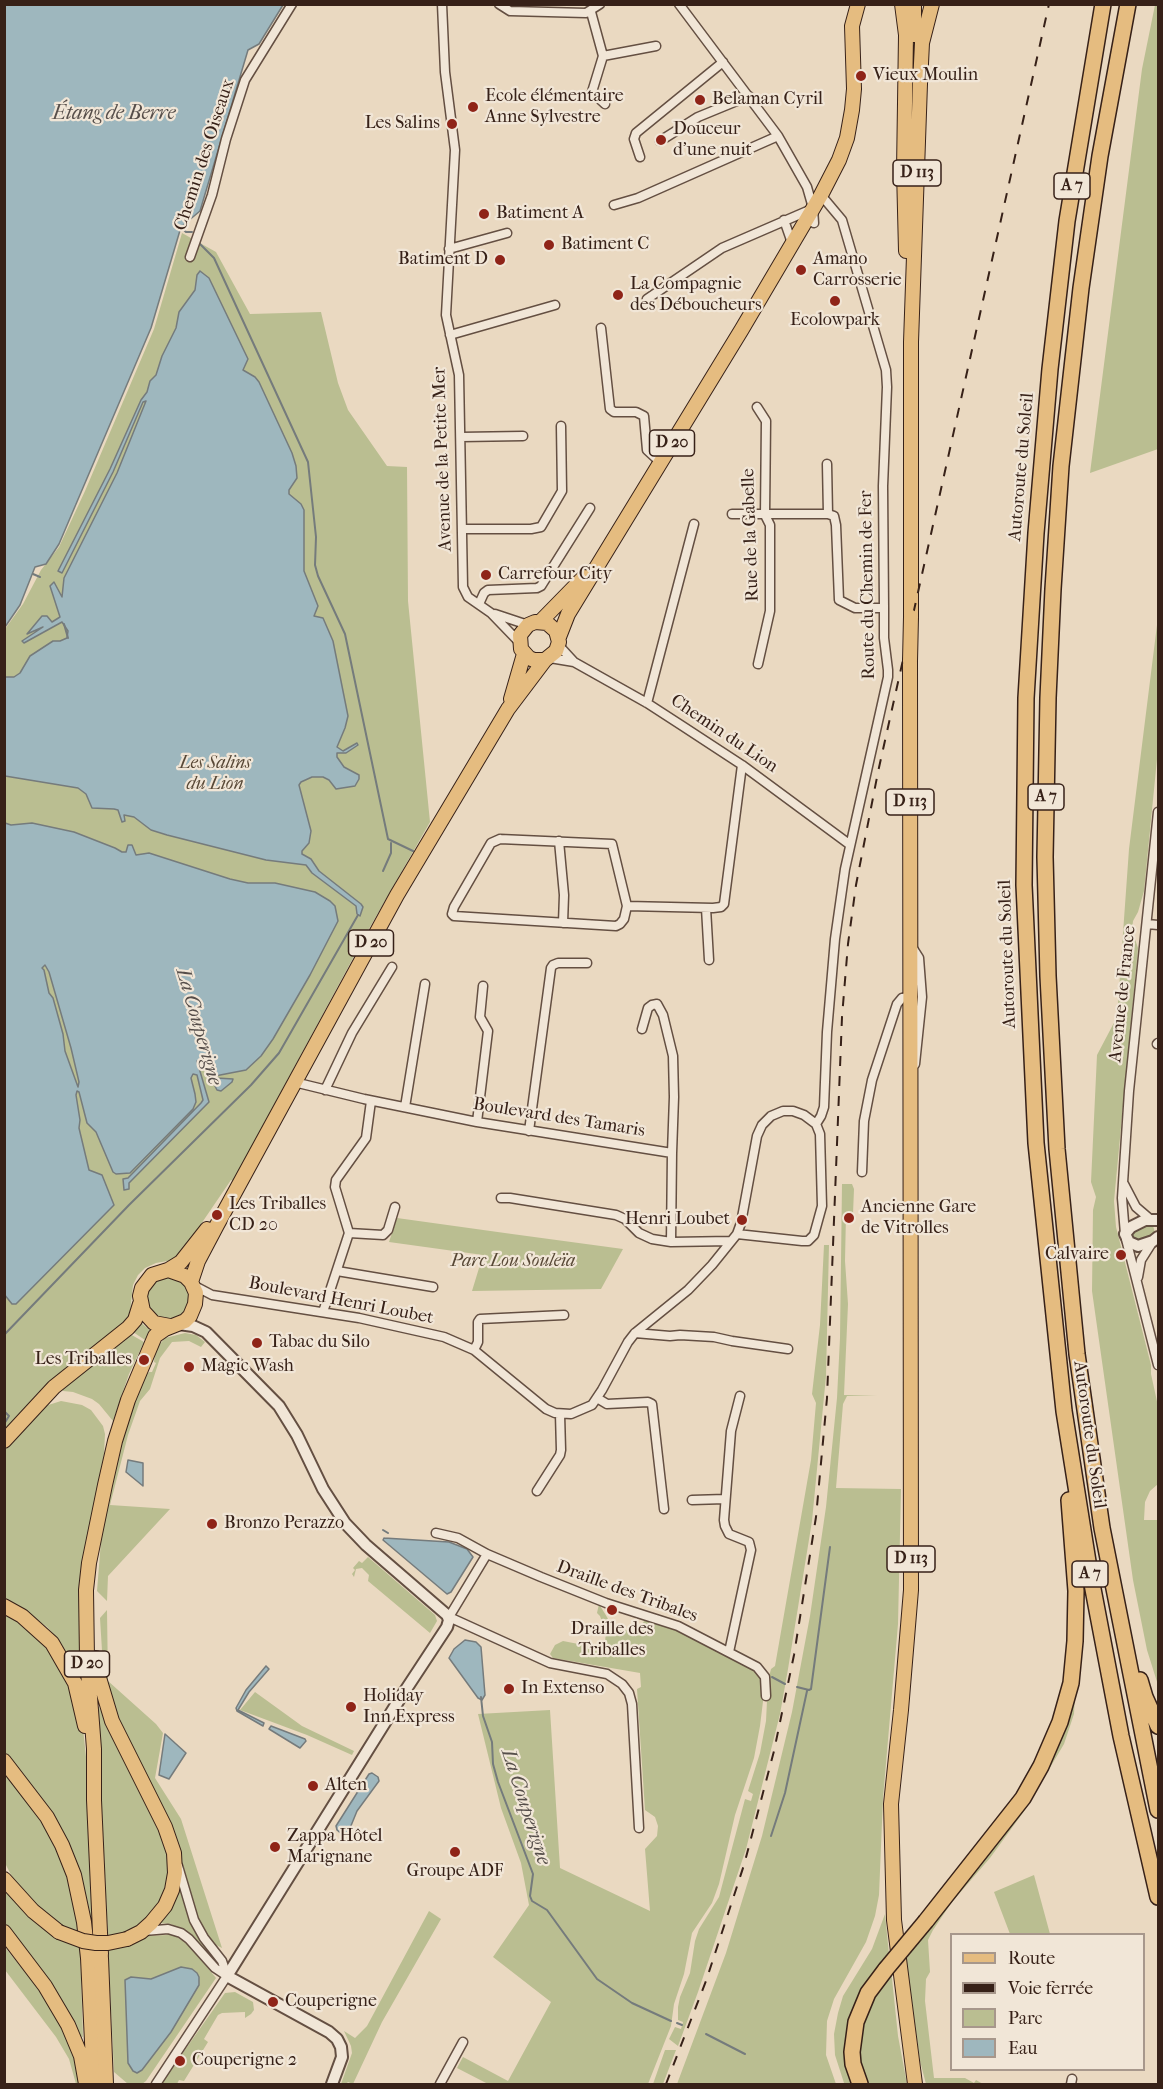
<!DOCTYPE html>
<meta charset="utf-8">
<style>
body{margin:0}
#map{position:relative;width:1163px;height:2089px;overflow:hidden;background:#ead9c1;font-family:"IM FELL French Canon",serif}
canvas{display:block}
.frame{position:absolute;inset:0;border:6px solid #372118;pointer-events:none}
.legend{position:absolute;left:950px;top:1933px;width:195px;height:138px;box-sizing:border-box;background:#f1e6d7;border:2px solid #a7978b;margin:0;padding:8px 10px;list-style:none;font-size:18px;color:#372118}
.legend li{display:flex;align-items:center;gap:12px;height:30px}
.legend b{width:30px;border:2px solid #a7978b}
</style>
<div id="map">
<canvas width="1163" height="2089"></canvas>
<div class="frame"></div>
<ul class="legend">
<li><b style="height:8px;background:#e5bc80"></b>Route</li>
<li><b style="height:8px;background:#372118"></b>Voie ferrée</li>
<li><b style="height:16px;background:#babe91"></b>Parc</li>
<li><b style="height:16px;background:#9eb7be"></b>Eau</li>
</ul>
</div>
<script>
const ctx = document.querySelector('canvas').getContext('2d');
ctx.lineJoin = 'round';
function fillPath(path, color) { ctx.fillStyle = color; ctx.fill(path, 'evenodd'); }
const poly = rows => new Path2D(rows.map(r => 'M' + r).join(''));
function trace(path, color, width, dash) { ctx.strokeStyle = color; ctx.lineWidth = width; ctx.lineCap = dash ? 'butt' : 'round'; ctx.setLineDash(dash || []); ctx.stroke(path); }
function write(font, color, halo, rows, align = 'center') {
  ctx.font = font + ' "IM FELL French Canon",serif'; ctx.lineWidth = 4.5; ctx.setLineDash([]); ctx.textBaseline = 'middle'; ctx.strokeStyle = halo; ctx.fillStyle = color; for (const [text, x, y, turn = 0] of rows) {
    ctx.save(); ctx.translate(x, y); ctx.rotate((+turn || 0) * Math.PI / 180); ctx.textAlign = isNaN(turn) ? turn : align; if (halo) ctx.strokeText(text, 0, 0); ctx.fillText(text, 0, 0); ctx.restore();
  }
}
fillPath(poly([
 [1155,5,1158,5,1158,449,1090,473,1142,69],
 [182,233,216,252,250,314,321,312,338,383,348,410,387,466,407,467,408,601,430,822,366,934,233,1181,231,1180,199,1227,185,1250,173,1260,156,1263,145,1268,138,1275,133,1285,130,1313,126,1321,62,1371,36,1395,5,1431,5,629,23,604,41,570,59,547,85,491,154,329],
 [1158,617,1158,749,1144,891,1138,912,1133,921,1132,930,1138,948,1114,1201,1116,1227,1151,1365,1151,1374,1158,1406,1158,1484,1150,1491,1145,1502,1144,1520,1158,1520,1158,1685,1147,1650,1133,1580,1092,1291,1093,1210,1096,1197,1091,1182,1097,1055,1117,1017,1129,849],
 [842,1184,852,1184,854,1189,853,1214,846,1214,845,1261,848,1304,844,1395,877,1395,847,1396,843,1404,836,1488,901,1489,898,1624,883,1798,879,1895,875,1916,866,1942,834,1999,827,2021,826,2055,836,2084,677,2084,726,1953,762,1836,792,1712,810,1616,826,1507,837,1398,840,1338],
 [397,1218,512,1234,623,1249,601,1289,472,1291,483,1255,389,1242],
 [1147,1224,1153,1226,1155,1232,1154,1235,1135,1241,1132,1237,1133,1231],
 [824,1245,829,1245,826,1376,812,1521,788,1669,780,1714,746,1849,698,1992,678,2046,669,2039,675,2027,681,2029,683,2022,678,2020,678,2007,680,1997,690,1973,695,1941,699,1929,719,1897,745,1799,751,1801,753,1794,748,1791,760,1753,766,1721,768,1681,771,1669,775,1666,811,1460,816,1403,812,1394,820,1325],
 '147 1298a21 21 0 1 1 42 0a21 21 0 1 1-42 0Z',
 [140,1322,150,1330,145,1340,133,1332],
 [185,1333,196,1335,205,1342,201,1347,189,1341,172,1342,160,1358,150,1389,140,1401,128,1435,110,1505,170,1509,108,1576,107,1601,97,1591,101,1541,113,1470,140,1383,149,1372,152,1372,156,1363,154,1362,155,1350,165,1338],
 [130,1334,144,1342,129,1374,113,1421,99,1404,92,1399,73,1392,63,1391,62,1389],
 [61,1401,82,1405,91,1410,103,1426,105,1434,104,1454,86,1548,83,1673,79,1674,59,1640,47,1627,21,1608,5,1599,5,1450,42,1407],
 [368,1557,435,1615,437,1621,430,1633,368,1581,369,1575,362,1568,356,1569,354,1577,352,1574,355,1570,353,1568,359,1561,362,1563],
 [599,1604,613,1627,635,1632,645,1620,669,1627,753,1667,763,1679,764,1693,760,1726,754,1758,735,1815,719,1884,712,1903,692,1933,684,1974,674,2004,671,2026,648,2084,488,2084,457,2068,463,2057,508,2081,551,2002,493,1957,529,1905,521,1863,501,1808,478,1714,550,1710,560,1868,650,1911,645,1849,657,1836,658,1826,655,1817,645,1810,637,1689,641,1687,640,1673,553,1658,550,1654,555,1645,563,1641,604,1649,606,1633,600,1616,597,1613],
 [107,1610,108,1681,156,1724,163,1733,155,1778,181,1819,222,1948,214,1944,202,1928,194,1906,181,1859,129,1750,104,1683,100,1618],
 [4,1612,38,1636,65,1672,82,1719,87,1766,95,1938,91,1938,87,1904,82,1883,40,1798,5,1754],
 [1076,1675,1074,1714,1064,1744,1025,1810,990,1858,952,1902,933,1930,928,1940,930,1972,926,1979,925,2001,934,2078,965,2078,974,2083,976,2080,983,2084,926,2084,920,2061,905,1951,1011,1818],
 [255,1692,302,1726,354,1751,352,1755,307,1735,240,1710],
 [97,1707,99,1707,153,1810,171,1865,165,1894,149,1919,125,1934,108,1938],
 [4,1772,34,1809,57,1850,67,1872,77,1917,78,1936,41,1914,13,1879,5,1863],
 [1034,1875,1050,1934,1010,1934,994,1892],
 [179,1884,195,1932,202,1943,219,1964,217,1966,185,1931,171,1924,160,1923,159,1920],
 [4,1887,56,1937,80,1947,83,2037,79,2036,68,2012,53,1988,5,1924],
 [429,1911,441,1919,382,2022,353,2084,348,2082,346,2084,341,2084,352,2053,351,2046,344,2031,355,2038,367,2026],
 [885,1914,889,1954,858,1999,853,2084,838,2084,844,2083,835,2055,834,2034,838,2013,843,1996,872,1949],
 [168,1933,177,1937,190,1946,216,1978,146,2081,142,2084,128,2084,114,2072,108,1948,147,1936,167,1935],
 [4,1946,40,1991,57,2015,77,2063,81,2084,76,2084,69,2059,56,2037,5,1970],
 [891,1969,898,2036,907,2084,863,2084,858,2074,861,2016],
 [235,1992,253,2002,254,2010,251,2014,245,2018,245,2012,222,2013,218,2015,204,2039,208,2042,184,2081,179,2080,177,2084,161,2084,225,1993],
 [665,2050,676,2050,663,2084,653,2084]
]), '#babe91');
const water = poly([
 [5,4,283,5,259,44,248,50,200,211,181,227,151,328,59,544,46,564,35,567,20,605,5,627,5,4],
 [200,271,209,278,248,359,243,370,255,377,259,382,292,453,296,466,297,478,289,490,289,494,301,504,304,510,304,571,318,606,314,616,323,618,333,641,348,716,345,728,337,747,343,751,357,743,358,745,346,753,337,753,337,757,344,767,359,775,359,779,355,786,336,789,329,780,323,777,312,777,301,782,299,785,311,831,309,843,302,851,302,854,311,859,319,871,361,904,363,907,360,916,357,914,356,906,312,873,306,865,266,860,167,835,151,830,134,817,124,815,125,821,122,822,118,810,114,809,92,808,86,794,78,788,5,776,5,677,14,677,20,673,30,656,53,641,60,641,67,638,68,631,62,622,24,643,22,641,43,627,27,634,42,616,47,616,52,622,60,617,50,586,54,582,62,597,64,578,117,473,146,401,143,402,113,472,62,573,58,571,110,469,141,400,147,392,150,381,156,375,162,356,176,328,179,312,195,290,197,275,200,271],
 [5,823,11,825,32,823,74,832,115,848,122,852,126,852,128,845,132,845,136,855,149,853,230,879,248,883,275,883,315,892,330,901,335,906,338,921,310,975,273,1039,261,1056,246,1070,215,1076,217,1078,233,1079,232,1082,221,1091,217,1090,204,1065,199,1061,197,1061,209,1102,129,1183,129,1189,124,1190,123,1179,128,1178,201,1103,203,1100,197,1075,193,1074,191,1078,195,1094,196,1102,193,1109,130,1173,116,1174,113,1172,96,1132,87,1123,79,1092,77,1091,76,1095,80,1120,79,1128,89,1170,102,1175,114,1205,16,1304,12,1304,4,1294,5,823],
 [45,965,49,972,71,1048,79,1082,78,1087,65,1051,63,1034,53,998,49,993,44,970,42,968,45,965],
 [128,1460,143,1463,143,1486,126,1472,128,1460],
 [384,1538,449,1542,467,1549,473,1557,451,1592,447,1594,383,1540,384,1538],
 [465,1640,476,1642,481,1647,485,1695,482,1700,478,1698,449,1658,454,1649,465,1640],
 [266,1666,269,1669,249,1692,238,1710,264,1723,263,1726,237,1711,236,1708,246,1690,266,1666],
 [271,1726,305,1739,306,1741,300,1748,269,1729,271,1726],
 [165,1734,186,1753,169,1779,159,1775,165,1734],
 [372,1773,378,1777,379,1781,357,1811,348,1833,344,1836,337,1830,336,1826,369,1774,372,1773],
 [181,1967,192,1969,197,1973,199,1977,199,1985,171,2032,142,2070,137,2073,133,2071,128,2063,125,1980,131,1977,151,1979,181,1967]
]);
fillPath(water, '#9eb7be');
trace(water, '#757b7c', 1.5);
trace(poly([
 [181,227,186,232,192,232],
 [199,243,214,258,308,462,316,537,315,565,318,576,345,634,388,839,413,851],
 [33,574,40,577],
 [64,624,68,638],
 [383,871,391,853,391,843],
 [4,1335,129,1205,251,1085,279,1053,358,915],
 [4,1411,9,1416,4,1424],
 [383,1530,388,1533],
 [772,1677,785,1684],
 [797,1687,809,1690,811,1689,830,1547],
 [481,1697,483,1716,492,1742,493,1764,498,1782,533,1874,530,1896,532,1901,547,1910,597,1979,632,2003,671,2021],
 [771,1836,785,1793,807,1691],
 [677,2023,682,2025],
 [706,2034,745,2054]
]), '#757b7c', 2);
const minor = poly([
 [442,4,445,72,455,150,446,315,459,375,463,587,468,597,491,613,519,642],
 [499,4,510,11,586,13,600,4],
 [679,4,778,136,807,187,813,208,814,223],
 [591,12,603,56,592,92,605,104],
 [603,56,656,46],
 [660,141,698,117,749,96],
 [640,157,634,139,636,133,723,62],
 [614,205,638,198,778,136],
 [784,220,792,243],
 [449,249,507,233],
 [190,257,212,195,226,139,245,80,292,4],
 [647,299,722,248,812,209],
 [601,328,610,409,614,412,636,412,644,416,647,450,660,462],
 [450,335,555,305],
 [757,407,766,421,765,515,770,525,770,611,758,664],
 [461,437,523,436],
 [827,464,828,514],
 [732,514,828,514,834,516,836,525,839,600,855,608,884,608],
 [463,529,531,529,541,527,562,491,561,426],
 [479,604,484,593,488,590,537,588,541,586,590,508],
 [495,614,528,625],
 [550,658,574,662,562,649,559,642],
 [574,662,647,703,684,727,742,765,849,844],
 [647,703,694,524],
 [500,839,612,844,627,906,624,919,620,924,616,926,454,916,452,914,454,907,491,843,500,839],
 [559,841,564,895,563,923],
 [627,906,713,908,721,907,724,904,742,765],
 [706,908,709,960],
 [1147,924,1158,925],
 [912,947,919,958,922,997,915,1064],
 [642,1029,648,1008,652,1005,657,1004,663,1015,673,1056,674,1097,672,1153],
 [1157,1044,1158,1043],
 [294,1082,364,1099,477,1122,672,1153,671,1242,731,1241],
 [325,1090,352,1033,392,967],
 [405,1107,425,984],
 [477,1122,488,1031,480,1017,483,986],
 [816,1124,821,1116,824,1107,827,1032,835,939,845,869,888,677,888,670,884,638,884,608,883,486,887,387,886,370,842,220,821,195],
 [529,1131,551,968,553,965,558,963,587,963],
 [862,1172,864,1121,872,1080,897,1004,902,998,909,997],
 [1124,1184,1136,1207,1150,1219],
 [501,1198,510,1198,616,1215,625,1219,639,1233,652,1239,671,1242],
 [349,1233,383,1235,388,1230,395,1207],
 [1125,1234,1122,1198,1129,1091,1158,812],
 [1126,1239,1158,1365],
 [337,1271,433,1287],
 [1138,1277,1141,1260,1153,1241],
 [193,1285,212,1295,359,1318,444,1337,474,1350,546,1409,555,1413,571,1414,592,1405,602,1390,628,1342,635,1333,688,1290,712,1265,737,1234,741,1223,757,1136,762,1125,771,1116,783,1111,793,1111,804,1115,816,1124,820,1134,822,1206,814,1235,808,1241,802,1241,737,1234],
 [323,1312,349,1233,335,1187,336,1180,366,1138,371,1101],
 [635,1333,670,1336,680,1335,714,1337,732,1341,788,1349],
 [474,1350,478,1342,478,1322,480,1319,564,1315],
 [597,1398,607,1404,648,1402,652,1404,664,1509],
 [537,1491,560,1455,561,1450,560,1414],
 [692,1500,725,1499],
 [436,1533,458,1538,487,1554,541,1577,606,1603,678,1626,757,1667,765,1677,766,1696],
 [487,1554,449,1617,550,1663,607,1674,622,1684,629,1693,632,1704,639,1828],
 [729,1652,751,1550,749,1542,729,1534,725,1526,724,1520,731,1431,740,1396],
 [178,1866,194,1920,204,1938,222,1961,227,1976],
 [144,1931,168,1929,181,1933,189,1939,215,1968,227,1976],
 [156,2084,227,1976],
 [440,2084,463,2042],
 [1071,2084,1072,2079]
]);
const tertiary = poly([
 [1158,1220,1145,1220,1131,1227,1125,1234,1129,1242,1138,1246,1153,1241,1158,1237],
 [179,1324,193,1326,206,1332,279,1406,297,1435,323,1489,345,1523,366,1545,447,1615,449,1620,447,1627,399,1700,227,1976,329,2032,337,2039,341,2047,342,2057,332,2084]
]);
const primary = poly([
 [902,4,906,35,904,170,906,251],
 [914,35,914,4],
 [911,617,911,342,920,84,922,43,932,4],
 [541,621,584,577],
 [559,637,568,614,742,329,821,195,839,160,847,138,852,110,854,89,852,26,858,4],
 [910,661,911,1590,901,1710,891,1804,894,1920,915,2084],
 [511,699,524,654],
 [191,1282,198,1261,217,1225,397,895,508,709,545,660,556,651,559,642,556,631,547,623,535,622,528,625,520,635,521,649,529,658,534,660,545,660],
 [170,1326,154,1323,143,1311,140,1296,142,1288,152,1275,168,1270,181,1262,207,1229],
 [4,1441,54,1387,128,1328,135,1320,140,1304],
 [4,1606,22,1616,52,1643,75,1683,85,1726],
 [96,1658,97,1671,112,1721,165,1827,174,1853,175,1873,172,1890,165,1906,151,1923,141,1932,127,1939],
 [4,1761,47,1817,62,1845,74,1875,84,1922,88,1958,94,2084],
 [4,1879,33,1911,59,1932],
 [4,1932,45,1986,68,2025,81,2056,86,2084],
 [101,1954,94,1800,94,1749,87,1658,86,1590,89,1563,105,1485,115,1441,128,1400,155,1336,165,1329,185,1321,190,1316,195,1304,196,1293,191,1282,185,1276,168,1270]
]);
const trunk = poly([
 [101,1958,106,2084]
]);
const motorway = poly([
 [1103,4,1067,221,1050,369,1036,533,1026,698,1024,885,1036,1143,1064,1411,1089,1568,1121,1736,1158,1897],
 [1128,4,1100,156,1081,288,1061,466,1053,589,1048,698,1045,857,1048,976,1057,1149,1077,1354,1102,1528,1158,1810],
 [1140,1680,1145,1697,1158,1726],
 [926,1921,1023,1798,1041,1766,1060,1722,1071,1683,1075,1641,1076,1591,1069,1500],
 [860,2084,853,2064,852,2052,856,2022,868,1993,886,1969]
]);
trace(minor, '#644f42', 11);
trace(tertiary, '#644f42', 14);
trace(primary, '#372118', 16);
trace(trunk, '#372118', 16);
trace(motorway, '#372118', 18);
trace(minor, '#f1e6d7', 8);
trace(tertiary, '#f1e6d7', 10);
trace(primary, '#e5bc80', 14);
trace(trunk, '#e5bc80', 14);
trace(motorway, '#e5bc80', 15);
trace(poly([
 [666,2084,706,1981,744,1865,774,1751,794,1655,816,1517,827,1398,842,1017,848,944,856,885,878,772,1049,4]
]), '#372118', 2, [10, 10]);
const primaryBridge = poly([
 [910,661,911,617],
 [59,1932,83,1941,96,1943,108,1943,127,1939]
]);
const motorwayBridge = poly([
 [886,1969,926,1921]
]);
trace(primaryBridge, '#372118', 16, []);
trace(motorwayBridge, '#372118', 18, []);
trace(primaryBridge, '#e5bc80', 14);
trace(motorwayBridge, '#e5bc80', 15);
for (const [x, y, r, color] of [
 [861,76,6,"#8f2418"],
 [700,100,6,"#8f2418"],
 [473,107,6,"#8f2418"],
 [452,124,6,"#8f2418"],
 [661,140,6,"#8f2418"],
 [484,214,6,"#8f2418"],
 [549,245,6,"#8f2418"],
 [500,260,6,"#8f2418"],
 [801,270,6,"#8f2418"],
 [618,295,6,"#8f2418"],
 [835,301,6,"#8f2418"],
 [486,575,6,"#8f2418"],
 [217,1215,6,"#8f2418"],
 [849,1218,6,"#8f2418"],
 [742,1220,6,"#8f2418"],
 [1121,1255,6,"#8f2418"],
 [257,1343,6,"#8f2418"],
 [144,1360,6,"#8f2418"],
 [189,1367,6,"#8f2418"],
 [212,1524,6,"#8f2418"],
 [612,1610,6,"#8f2418"],
 [509,1689,6,"#8f2418"],
 [351,1707,6,"#8f2418"],
 [313,1786,6,"#8f2418"],
 [275,1847,6,"#8f2418"],
 [455,1852,6,"#8f2418"],
 [273,2002,6,"#8f2418"],
 [180,2061,6,"#8f2418"]
]) { const dot = new Path2D(); dot.arc(x, y, r, 0, 2 * Math.PI); ctx.fillStyle = color; ctx.fill(dot); trace(dot, '#f1e6d7', 2); }
for (const [x, y, w] of [
 [917,173,48],
 [1072,186,36],
 [672,443,45],
 [1046,797,36],
 [910,802,48],
 [371,943,45],
 [911,1559,48],
 [1090,1574,36],
 [87,1664,45]
]) { const box = new Path2D(); box.roundRect(x - w / 2, y - 13, w, 26, 4.5); ctx.fillStyle = '#f1e6d7'; ctx.fill(box); trace(box, '#372118', 1.5); }
write('bold 16px', '#372118', null, [
 ["D 113",917,173],
 ["A 7",1072,186],
 ["D 20",672,443],
 ["A 7",1046,797],
 ["D 113",910,802],
 ["D 20",371,943],
 ["D 113",911,1559],
 ["A 7",1090,1574],
 ["D 20",87,1664]
]);
write('18px', '#372118', '#f1e6d7', [
 ["Vieux Moulin",873,76],
 ["Ecole élémentaire",485,97],
 ["Anne Sylvestre",485,118],
 ["Belaman Cyril",712,100],
 ["Les Salins",440,124,"right"],
 ["Douceur",673,130],
 ["d’une nuit",673,151],
 ["Batiment A",496,214],
 ["Batiment C",561,245],
 ["Batiment D",488,260,"right"],
 ["Amano",813,260],
 ["Carrosserie",813,281],
 ["La Compagnie",630,285],
 ["des Déboucheurs",630,306],
 ["Ecolowpark",835,321,"center"],
 ["Carrefour City",498,575],
 ["Les Triballes",229,1205],
 ["CD 20",229,1226],
 ["Ancienne Gare",861,1208],
 ["de Vitrolles",861,1229],
 ["Henri Loubet",730,1220,"right"],
 ["Calvaire",1109,1255,"right"],
 ["Tabac du Silo",269,1343],
 ["Les Triballes",132,1360,"right"],
 ["Magic Wash",201,1367],
 ["Bronzo Perazzo",224,1524],
 ["Draille des",612,1630,"center"],
 ["Triballes",612,1651,"center"],
 ["In Extenso",521,1689],
 ["Holiday",363,1697],
 ["Inn Express",363,1718],
 ["Alten",325,1786],
 ["Zappa Hôtel",287,1837],
 ["Marignane",287,1858],
 ["Groupe ADF",455,1872,"center"],
 ["Couperigne",285,2002],
 ["Couperigne 2",192,2061]
], 'left');
write('18px', '#372118', '#f1e6d7', [
 ["Chemin des Oiseaux",205,155,-72],
 ["Avenue de la Petite Mer",443,459,-92],
 ["Autoroute du Soleil",1022,467,-85],
 ["Rue de la Gabelle",751,535,-92],
 ["Route du Chemin de Fer",868,585,-91],
 ["Chemin du Lion",724,734,34],
 ["Autoroute du Soleil",1008,954,-92],
 ["Avenue de France",1123,994,-84],
 ["Boulevard des Tamaris",559,1118,9],
 ["Boulevard Henri Loubet",341,1301,11],
 ["Autoroute du Soleil",1089,1435,82],
 ["Draille des Tribales",627,1592,20]
]);
write('italic 18px', '#584836', '#f1e6d7', [
 ["Les Salins",215,764],
 ["du Lion",215,785],
 ["Parc Lou Souleïa",513,1262]
]);
write('italic 20px', '#564e4a', '#f1e6d7', [
 ["Étang de Berre",114,114],
 ["La Couperigne",198,1027,74],
 ["La Couperigne",525,1807,72]
]);
</script>
